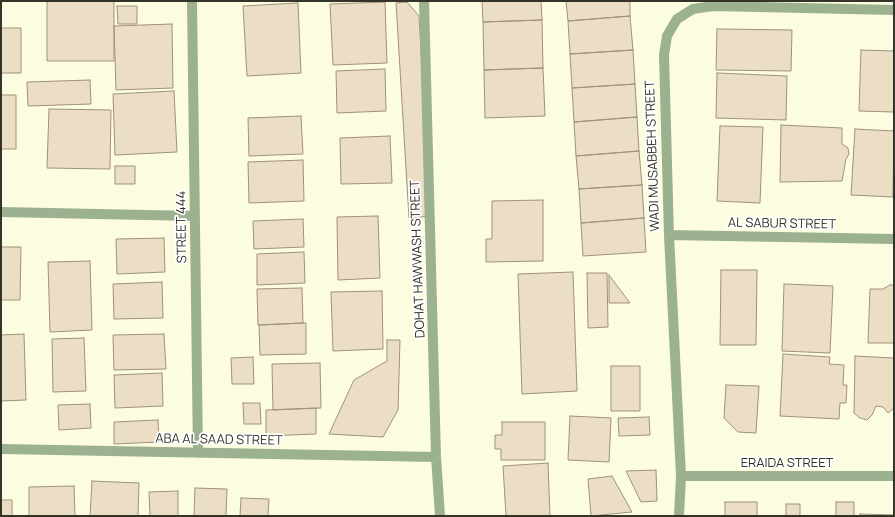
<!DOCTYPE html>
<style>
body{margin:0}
#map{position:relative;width:895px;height:517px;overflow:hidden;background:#fcfde0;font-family:Manrope,sans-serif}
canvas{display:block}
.frame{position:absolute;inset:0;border:2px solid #333328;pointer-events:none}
</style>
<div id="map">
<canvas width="895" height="517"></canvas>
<div class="frame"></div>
</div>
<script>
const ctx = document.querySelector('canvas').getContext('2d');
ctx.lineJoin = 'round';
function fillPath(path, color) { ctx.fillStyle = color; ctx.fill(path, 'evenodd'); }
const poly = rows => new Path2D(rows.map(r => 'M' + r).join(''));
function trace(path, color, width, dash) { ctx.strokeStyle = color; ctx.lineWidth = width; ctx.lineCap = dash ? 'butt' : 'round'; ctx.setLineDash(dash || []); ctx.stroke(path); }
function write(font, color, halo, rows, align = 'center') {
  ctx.font = font + ' Manrope,sans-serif'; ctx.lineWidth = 3.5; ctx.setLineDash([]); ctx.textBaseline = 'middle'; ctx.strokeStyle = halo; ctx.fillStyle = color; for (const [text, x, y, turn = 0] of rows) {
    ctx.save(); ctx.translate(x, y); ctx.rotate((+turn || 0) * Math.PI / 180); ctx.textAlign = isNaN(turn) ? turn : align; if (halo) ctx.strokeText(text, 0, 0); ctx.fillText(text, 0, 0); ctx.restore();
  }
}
const building = poly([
 [47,1,114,1,114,61,47,61,47,1],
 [482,1,541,1,542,20,483,22,482,1],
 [566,1,630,1,630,16,568,21,566,1],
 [385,2,387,63,333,65,330,4,385,2],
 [407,2,419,16,431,216,409,218,396,3,407,2],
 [298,3,301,73,247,76,243,6,298,3],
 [117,6,137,6,137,24,118,24,117,6],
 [630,16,633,50,570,54,568,21,630,16],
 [542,20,543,68,484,70,483,22,542,20],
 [172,24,173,88,116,90,114,26,172,24],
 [1,28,21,28,21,73,1,73,1,28],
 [717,29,792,30,791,71,716,70,717,29],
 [633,50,635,84,572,88,570,54,633,50],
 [861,50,894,51,894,112,859,111,861,50],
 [543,68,545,116,485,118,484,70,543,68],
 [385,69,386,111,337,113,336,71,385,69],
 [717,73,787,76,786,120,716,118,717,73],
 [90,80,91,104,28,106,27,82,90,80],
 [635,84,637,117,574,122,572,88,635,84],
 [174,91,177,152,115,155,113,94,174,91],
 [1,95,16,95,16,149,1,149,1,95],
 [49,109,111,110,110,169,47,168,49,109],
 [301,116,303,154,249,156,248,118,301,116],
 [637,117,639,151,576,156,574,122,637,117],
 [781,125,842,128,842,144,848,148,849,154,846,159,842,181,780,182,781,125],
 [720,126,763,127,760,203,717,201,720,126],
 [855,129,894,131,893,197,851,195,855,129],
 [390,136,392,183,341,184,340,138,390,136],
 [639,151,642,185,579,189,576,156,639,151],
 [303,160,304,201,249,203,248,162,303,160],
 [115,166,135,166,135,184,115,184,115,166],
 [642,185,644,218,581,223,579,189,642,185],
 [543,200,543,261,486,262,486,239,492,239,492,201,543,200],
 [378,216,380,278,338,280,337,217,378,216],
 [644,218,646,252,583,256,581,223,644,218],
 [303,219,304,247,254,249,253,221,303,219],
 [164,238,165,272,117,274,116,239,164,238],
 [1,247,21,247,20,300,1,300,1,247],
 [304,252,305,283,257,285,257,254,304,252],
 [90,261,92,330,50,332,48,262,90,261],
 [721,270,757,270,756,345,720,345,721,270],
 [573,272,577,391,522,394,518,274,573,272],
 [587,273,607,273,608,327,588,328,587,273],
 [609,275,630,303,609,303,609,275],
 [162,282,163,318,114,319,113,284,162,282],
 [784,284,833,286,830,353,782,351,784,284],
 [890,285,894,285,894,343,868,343,870,289,883,289,890,285],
 [302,288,303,323,258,325,257,289,302,288],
 [382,291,383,349,333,351,331,292,382,291],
 [303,323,306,323,306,354,260,355,259,325,303,323],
 [24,334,26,400,1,401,1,335,24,334],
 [164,334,166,369,114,370,113,335,164,334],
 [84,338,86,391,53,392,52,339,84,338],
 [387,340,400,340,398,410,383,437,329,434,354,380,387,361,387,340],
 [783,354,830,357,829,364,844,365,843,385,847,385,846,403,840,403,839,419,780,416,783,354],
 [855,356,894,358,894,408,888,413,883,407,876,406,872,415,867,420,860,418,854,413,855,356],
 [253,357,254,384,232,384,231,358,253,357],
 [320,363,321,408,273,410,272,364,320,363],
 [611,366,640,366,640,411,611,411,611,366],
 [162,373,163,406,115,408,114,375,162,373],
 [726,385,759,386,756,433,738,432,724,418,726,385],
 [243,403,260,403,261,424,244,424,243,403],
 [90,404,91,428,59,430,58,405,90,404],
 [316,408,316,434,266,436,266,410,316,408],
 [570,416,611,418,609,462,568,460,570,416],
 [649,417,650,435,619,436,618,418,649,417],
 [158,420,159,442,114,444,114,422,158,420],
 [502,422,545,422,545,460,501,460,501,449,495,449,495,435,502,435,502,422],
 [548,463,550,516,506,516,503,466,548,463],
 [656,470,657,501,641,502,626,471,656,470],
 [612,476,632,512,591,516,588,479,612,476],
 [92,481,139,483,138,516,90,516,92,481],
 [74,486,75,516,29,516,29,487,74,486],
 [195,488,227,489,226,516,194,516,195,488],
 [178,491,178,516,150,516,149,492,178,491],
 [241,498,269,499,268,516,240,516,241,498],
 [1,500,12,500,12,516,1,516,1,500],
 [725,502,757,502,757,516,725,516,725,502],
 [836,502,854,502,854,516,836,516,836,502],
 [786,504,800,504,800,516,786,516,786,504],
 [860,514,894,515,894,516,860,516,860,514]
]);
fillPath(building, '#ecdec5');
trace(building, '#9f917a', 1);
trace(poly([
 [192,1,198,453],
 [424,1,436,457,440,516],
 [1,212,195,216],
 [669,235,894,239],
 [1,449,436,457],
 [681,476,894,476],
 [679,516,681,476,669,235,664,55,667,36,677,19,693,9,713,6,894,10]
]), '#9bb190', 10);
write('13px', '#333328', '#fff', [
 ["WADI MUSABBEH STREET",653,156,-92],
 ["AL SABUR STREET",782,224,1],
 ["STREET 444",182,227,-91],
 ["DOHAT HAWWASH STREET",418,259,-92],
 ["ABA AL SAAD STREET",219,440,1],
 ["ERAIDA STREET",787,463]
]);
</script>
